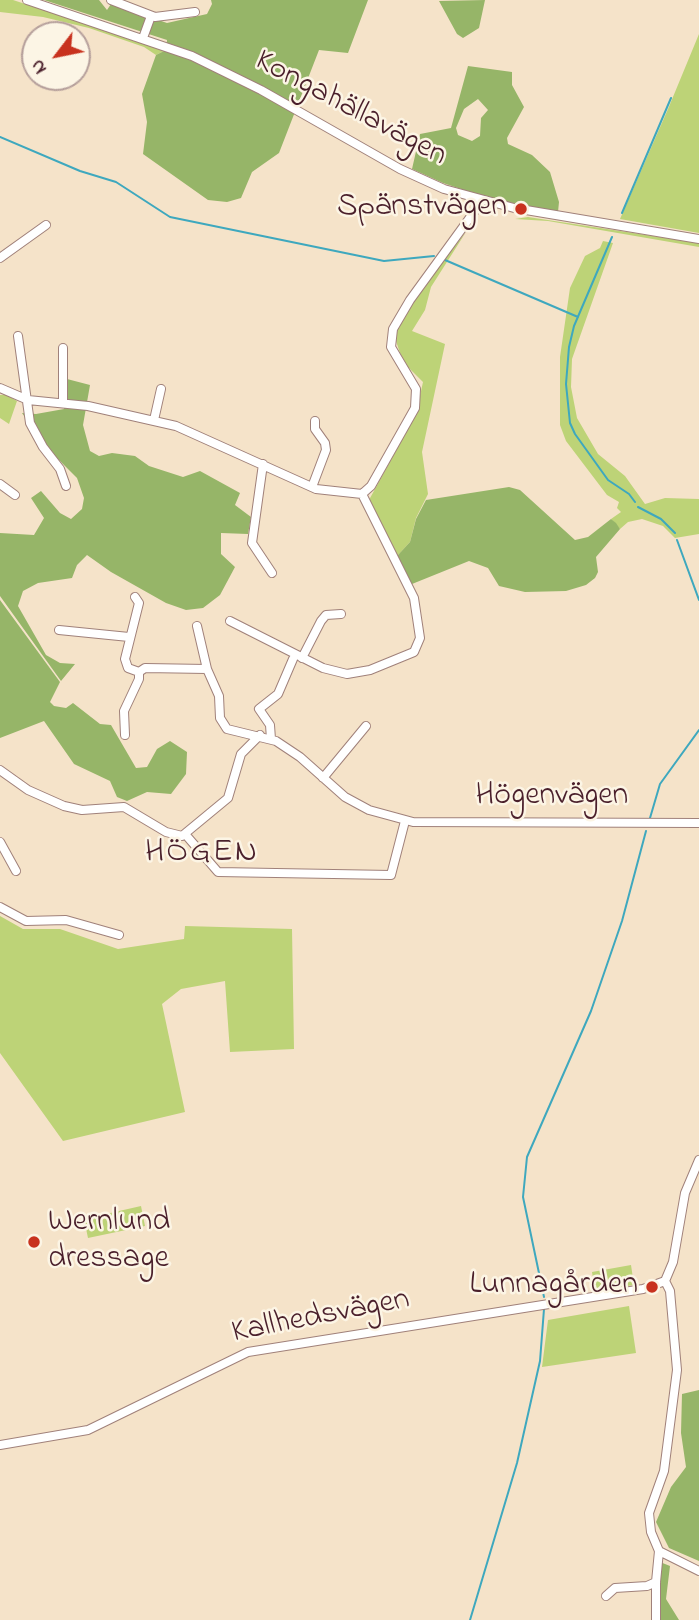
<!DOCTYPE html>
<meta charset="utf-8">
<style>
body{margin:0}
#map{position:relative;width:699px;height:1620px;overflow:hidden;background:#f5e3c9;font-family:"Indie Flower",sans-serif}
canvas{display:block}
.north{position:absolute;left:21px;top:21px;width:70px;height:70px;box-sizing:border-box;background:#fcf5e5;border:2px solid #b59f9b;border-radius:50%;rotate:238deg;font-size:19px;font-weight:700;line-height:28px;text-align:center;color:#4a1f2b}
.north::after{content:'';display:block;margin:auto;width:24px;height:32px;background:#c8321e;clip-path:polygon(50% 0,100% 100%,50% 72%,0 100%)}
</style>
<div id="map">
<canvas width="699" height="1620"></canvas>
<div class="north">N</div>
</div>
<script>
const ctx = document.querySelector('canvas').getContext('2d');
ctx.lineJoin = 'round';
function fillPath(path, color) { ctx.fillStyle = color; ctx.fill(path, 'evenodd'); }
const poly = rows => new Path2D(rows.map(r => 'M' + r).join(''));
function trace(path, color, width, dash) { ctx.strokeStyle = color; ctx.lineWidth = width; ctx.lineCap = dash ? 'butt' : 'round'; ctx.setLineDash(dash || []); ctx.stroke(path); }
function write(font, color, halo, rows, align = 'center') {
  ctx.font = font + ' "Indie Flower",sans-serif'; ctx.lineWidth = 5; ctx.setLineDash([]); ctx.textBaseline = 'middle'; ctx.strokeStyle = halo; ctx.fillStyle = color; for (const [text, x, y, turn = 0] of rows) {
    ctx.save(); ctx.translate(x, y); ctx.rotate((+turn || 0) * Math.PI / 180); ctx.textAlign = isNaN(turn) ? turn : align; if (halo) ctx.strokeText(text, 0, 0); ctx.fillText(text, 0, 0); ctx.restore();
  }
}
fillPath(poly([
 [0,0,13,0,166,50,156,55,144,47,89,28,43,17,0,12],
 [699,34,699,233,620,219,668,109],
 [528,217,699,243,699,247,548,221,515,219],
 [466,232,431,287,425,310,412,331,445,344,422,452,428,494,416,518,410,542,397,556,369,500,416,414,423,382,408,367,400,353,396,341,397,328,422,288],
 [603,241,613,243,572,359,571,387,577,418,598,454,625,476,645,504,665,498,699,499,699,534,675,538,663,526,642,519,628,522,620,529,611,519,621,512,617,508,619,502,607,495,566,441,560,425,560,357,570,288,585,256,600,248],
 [0,395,6,395,17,401,9,424,0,418],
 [0,916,23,929,60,929,118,949,184,939,185,926,292,929,294,1049,230,1052,225,981,181,989,162,1004,185,1112,63,1141,0,1053],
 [141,1206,145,1226,88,1238,84,1219],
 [631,1265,634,1285,595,1291,592,1272],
 [629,1306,636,1353,542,1367,548,1320]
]), '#bdd377');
fillPath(poly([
 [44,0,99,0,107,10,111,4,167,23,207,14,212,4,211,0,368,0,348,53,319,50,279,153,252,172,241,198,227,202,208,200,143,154,147,122,142,94,156,55,166,50,167,40],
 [485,0,479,28,463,38,457,34,439,1],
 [468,66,512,72,512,85,524,107,507,138,508,144,532,155,550,172,559,202,558,212,491,199,443,183,412,169,420,134,451,128],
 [478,99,488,110,481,118,480,136,472,141,458,135,456,128,464,109],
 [67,379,90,385,83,425,90,451,99,456,112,453,135,456,149,466,183,477,200,471,240,493,235,505,251,517,248,534,221,533,221,554,235,567,220,595,203,608,186,610,166,603,111,572,87,555,77,565,72,578,38,583,23,591,18,606,46,655,60,663,75,664,61,681,0,596,0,533,34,535,44,518,31,498,41,491,60,513,71,519,82,509,84,498,77,478,46,447,22,413,36,414,64,409],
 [509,487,520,490,575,540,588,537,611,519,616,523,620,529,596,557,598,572,595,578,586,585,566,591,525,592,499,586,488,568,469,561,412,584,397,556,410,542,416,519,426,500],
 [0,600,60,682,50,702,54,706,66,708,73,703,100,724,111,725,136,768,147,767,157,749,170,741,187,752,186,774,171,794,147,792,127,801,117,797,110,781,74,764,44,721,0,738],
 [699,1390,699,1561,669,1548,656,1522,671,1487,686,1467,681,1433,682,1394],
 [660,1562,670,1566,666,1599,679,1620,659,1620]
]), '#96b568');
trace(poly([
 [0,137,80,171,116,182,170,217,384,261,434,256],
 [622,213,671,98],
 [612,237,574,326,569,347,566,384,570,423,575,434,608,480,629,494,635,502],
 [445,260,578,317],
 [638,507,661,519,675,533],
 [677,540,699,600],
 [650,818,660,784,699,730],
 [544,1297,523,1197,527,1157,591,1011,622,921,646,831],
 [470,1620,517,1463,540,1361,544,1309]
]), '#3ea8be', 2);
const minor = poly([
 [27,0,192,56,261,90,400,169,444,189,514,208,699,239],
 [111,0,155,17,195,12],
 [143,38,151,16],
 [0,258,46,225],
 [18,336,30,423,43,447,60,469,66,486],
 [63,348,63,403],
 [0,388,28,400,88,406,176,426,316,489,362,494,371,486,415,408,416,389,391,347,393,329,410,300,482,201],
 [154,420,161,389],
 [263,464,252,543,272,573],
 [0,484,15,495],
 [312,487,326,450,325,443,315,429,315,421],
 [135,597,139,603,125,659,128,668,139,672,145,668,207,669,219,696,220,718,227,729,276,741,300,757,345,797,369,810,413,822,699,823],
 [230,621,323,668,347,674,370,670,414,652,420,638,414,598,362,494],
 [197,626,207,669],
 [59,630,129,637],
 [302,658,321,621,326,615,341,614],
 [125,735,124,711,139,679,139,672],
 [271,739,270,725,259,709,278,694,293,659],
 [0,770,28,790,64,806,82,810,124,807,166,832,182,836,228,798,241,754,260,735],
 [323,778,366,726],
 [185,834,218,872,391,875,405,821],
 [0,842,16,871],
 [0,907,26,921,66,920,119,935],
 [665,1281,673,1262,685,1193,699,1160],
 [0,1445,88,1430,248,1352,643,1289,665,1281],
 [659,1551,699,1571],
 [606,1596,615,1588,647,1586,656,1582],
 [656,1620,656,1582,659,1551,651,1532,649,1513,664,1471,677,1370,670,1291,665,1281]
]);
trace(minor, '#a0817a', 10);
trace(minor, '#fff', 8);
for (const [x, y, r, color] of [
 [521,209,7,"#c8321e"],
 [34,1242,7,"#c8321e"],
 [652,1287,7,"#c8321e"]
]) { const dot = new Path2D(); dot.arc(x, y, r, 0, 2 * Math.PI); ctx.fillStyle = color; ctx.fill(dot); trace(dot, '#fcf5e5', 2.5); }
write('32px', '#4a1f2b', '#fcf5e5', [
 ["Kongahällavägen",350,110,28],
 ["Högenvägen",552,798],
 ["Kallhedsvägen",321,1318,-11]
]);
write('32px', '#4a1f2b', '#fcf5e5', [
 ["Spänstvägen",507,209],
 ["Wernlund",48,1224,"left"],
 ["dressage",48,1261,"left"],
 ["Lunnagården",638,1287]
], 'right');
ctx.letterSpacing = '2px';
write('33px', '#4a1f2b', '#fcf5e5', [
 ["HÖGEN",202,855]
]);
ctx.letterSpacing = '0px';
</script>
